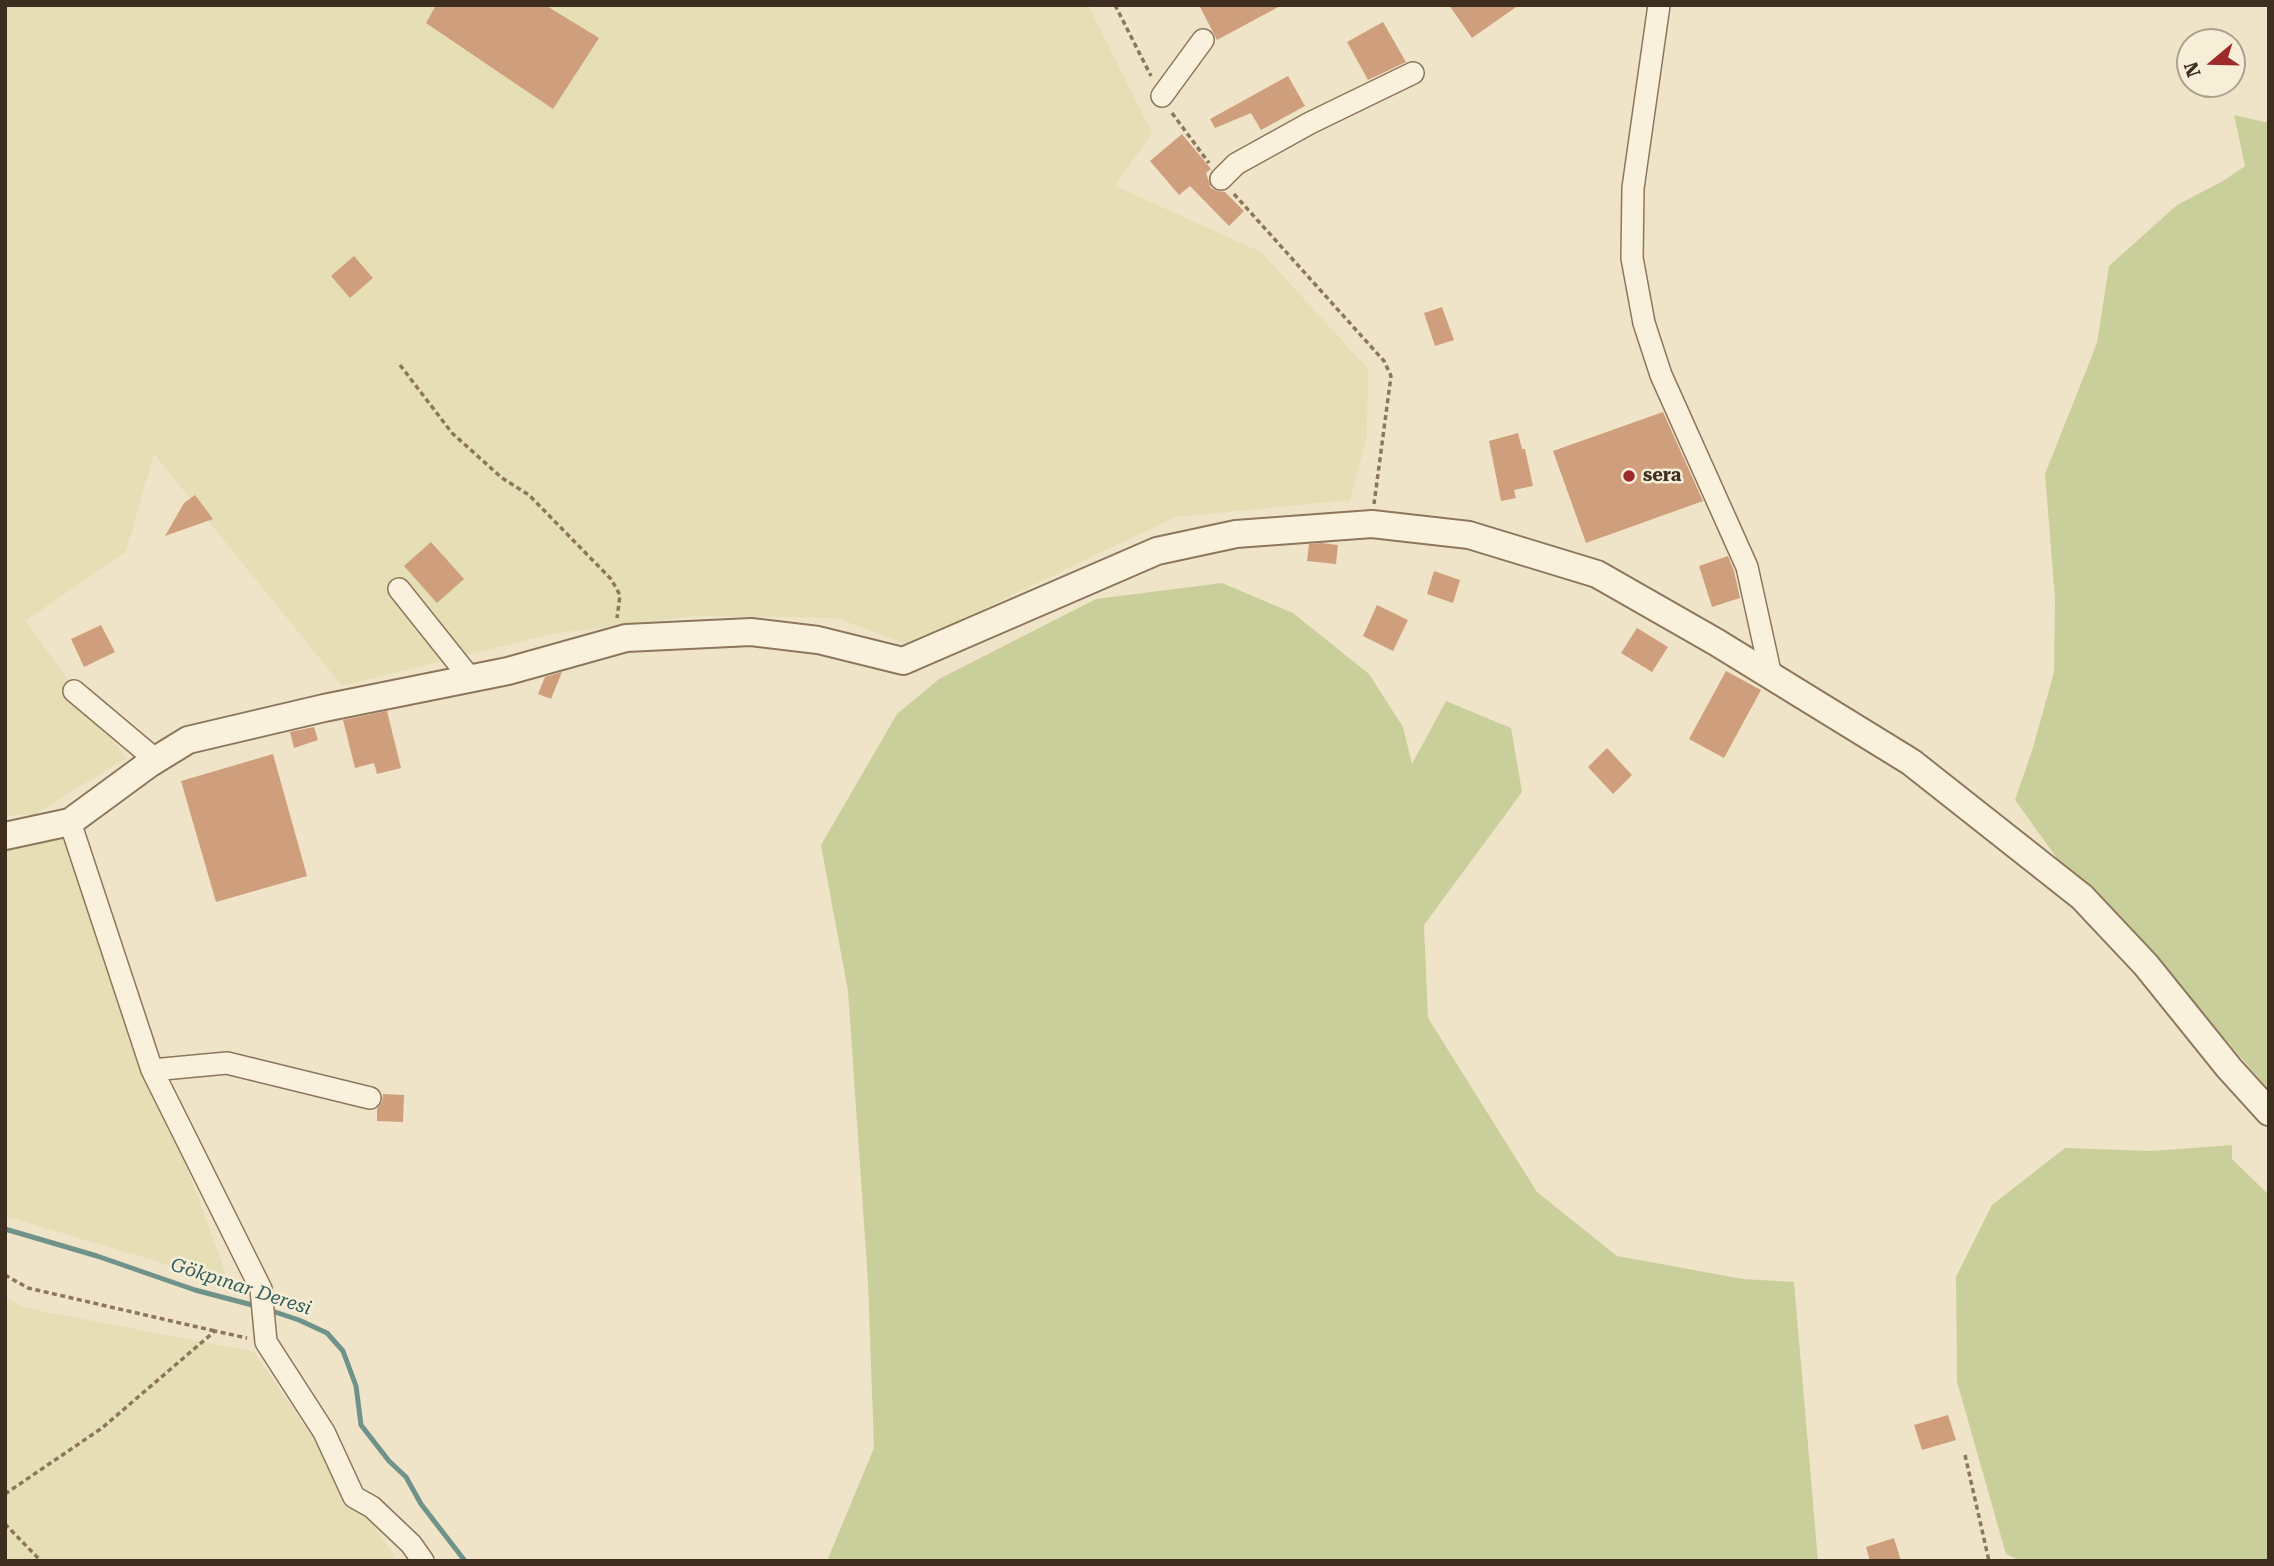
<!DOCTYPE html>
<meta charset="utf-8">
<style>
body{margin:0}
#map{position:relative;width:2274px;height:1566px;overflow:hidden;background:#f0e4c8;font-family:"Roboto Serif",serif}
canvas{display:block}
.frame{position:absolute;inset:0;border:7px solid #3d2e20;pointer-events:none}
.north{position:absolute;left:2176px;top:28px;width:70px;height:70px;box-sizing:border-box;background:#f7eed8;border:2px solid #ada18e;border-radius:50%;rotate:251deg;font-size:19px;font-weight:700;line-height:28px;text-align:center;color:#3d2e20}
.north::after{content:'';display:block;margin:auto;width:24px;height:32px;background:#9e2a2b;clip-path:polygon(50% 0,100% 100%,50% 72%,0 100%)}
</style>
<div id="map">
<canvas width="2274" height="1566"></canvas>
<div class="frame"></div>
<div class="north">N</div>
</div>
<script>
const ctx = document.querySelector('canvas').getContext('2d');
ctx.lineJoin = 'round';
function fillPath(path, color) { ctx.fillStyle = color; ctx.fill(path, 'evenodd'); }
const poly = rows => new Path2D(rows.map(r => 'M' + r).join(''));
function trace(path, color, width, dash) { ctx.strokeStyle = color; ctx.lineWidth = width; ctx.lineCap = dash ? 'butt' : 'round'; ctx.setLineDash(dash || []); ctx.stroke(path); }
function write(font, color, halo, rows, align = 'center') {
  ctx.font = font + ' "Roboto Serif",serif'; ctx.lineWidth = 5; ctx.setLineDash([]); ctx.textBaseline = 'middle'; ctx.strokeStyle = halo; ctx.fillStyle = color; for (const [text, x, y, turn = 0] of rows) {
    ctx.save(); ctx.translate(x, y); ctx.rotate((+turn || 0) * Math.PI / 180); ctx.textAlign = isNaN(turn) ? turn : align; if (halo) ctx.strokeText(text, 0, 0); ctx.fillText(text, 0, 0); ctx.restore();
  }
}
fillPath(poly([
 [5,5,1088,5,1152,133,1115,186,1261,252,1368,369,1367,437,1350,500,1175,517,908,645,837,618,694,616,551,634,342,686,154,454,126,552,25,621,126,758,35,814,5,816],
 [5,835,74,838,88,895,229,1283,5,1216],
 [5,1297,26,1308,254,1352,398,1561,5,1561]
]), '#e6deb5');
fillPath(poly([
 [2234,115,2269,123,2269,1090,2152,954,2064,868,2015,800,2033,748,2054,672,2055,599,2045,474,2097,343,2109,266,2177,205,2223,181,2245,166],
 [1222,583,1293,613,1369,674,1403,727,1412,764,1446,701,1511,728,1522,792,1424,925,1428,1018,1537,1192,1617,1256,1743,1279,1794,1282,1818,1561,827,1561,874,1448,868,1282,848,991,821,845,897,714,939,679,1096,599],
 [2232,1145,2232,1159,2269,1195,2269,1561,2020,1561,2006,1554,1957,1382,1956,1277,1992,1205,2065,1148,2152,1151]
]), '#c9cf9b');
trace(poly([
 [5,1229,97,1256,195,1290,256,1306],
 [269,1310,299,1320,327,1333,343,1351,356,1386,361,1425,389,1461,406,1477,421,1504,465,1561]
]), '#6f938a', 5);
fillPath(poly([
 [436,5,545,5,599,38,553,109,426,23],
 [1199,5,1282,5,1217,40],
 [1449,5,1519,5,1472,38],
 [1383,22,1406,62,1368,80,1347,42],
 [1288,76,1305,106,1261,130,1251,113,1215,128,1210,119],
 [1182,134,1211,169,1206,173,1211,188,1217,191,1225,192,1244,211,1229,226,1190,186,1179,195,1150,161],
 [354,256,373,278,350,298,331,276],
 [1442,307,1454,340,1435,346,1424,313],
 [1663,412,1703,501,1586,543,1553,451],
 [1518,433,1522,449,1525,449,1533,486,1514,490,1516,498,1501,501,1489,441],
 [195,495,213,519,165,536,184,503],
 [431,542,464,579,437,603,404,566],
 [1322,543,1338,545,1336,564,1307,561,1309,544],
 [1728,556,1734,571,1740,598,1712,607,1699,566],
 [1434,571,1460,580,1453,603,1427,594],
 [1377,605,1408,620,1393,651,1363,636],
 [101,625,115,652,84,667,71,639],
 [1637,628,1668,647,1652,672,1621,653],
 [1726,671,1761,690,1724,758,1689,739],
 [562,672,551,699,538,694,545,677],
 [387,711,401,768,377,774,374,763,355,768,343,720],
 [314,727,318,740,294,748,290,732],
 [1607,748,1632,775,1613,794,1588,767],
 [273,754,307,876,216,902,181,781],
 [383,1094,404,1095,403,1122,377,1121,377,1109,382,1102],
 [1948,1415,1956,1440,1922,1450,1914,1425],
 [1894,1538,1901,1561,1870,1561,1866,1547]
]), '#cf9f7d');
const minor = poly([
 [1659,5,1633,188,1632,258,1644,323,1661,375,1747,567,1771,676],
 [1162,96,1203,40],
 [1221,179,1236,164,1310,123,1413,73],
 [399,589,470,678],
 [74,691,156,760],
 [70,822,152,1070,261,1289,266,1342,324,1432,354,1497,372,1507,411,1544,423,1561],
 [152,1070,227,1063,370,1098]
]);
const tertiary = poly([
 [5,836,70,822,149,764,188,740,324,708,508,671,626,638,751,632,818,640,903,661,1157,551,1236,534,1372,524,1469,535,1597,574,1716,642,1911,762,2082,897,2146,965,2229,1068,2269,1112]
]);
trace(minor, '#8d765c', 24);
trace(tertiary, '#8d765c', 30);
trace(poly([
 [1115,5,1151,76],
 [1172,113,1209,163],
 [1234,194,1384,361,1391,376,1374,504],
 [400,365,452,433,502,478,529,495,611,579,620,595,617,618],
 [5,1275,28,1288,215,1331],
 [1965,1455,1989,1561],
 [5,1494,102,1428,215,1331,247,1338],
 [5,1524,41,1561]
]), '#8d765c', 3.5, [5, 3.5]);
trace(minor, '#faf1dc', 21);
trace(tertiary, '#faf1dc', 26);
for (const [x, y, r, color] of [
 [1629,476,7,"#9e2a2b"]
]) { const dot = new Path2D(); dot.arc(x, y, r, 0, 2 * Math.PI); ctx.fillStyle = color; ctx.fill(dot); trace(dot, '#f7eed8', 2.5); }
write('bold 18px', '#3d2e20', '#f7eed8', [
 ["sera",1643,476]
], 'left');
write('italic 19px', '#2f5d5a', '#f7eed8', [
 ["Gökpınar Deresi",241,1287,18]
]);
</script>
